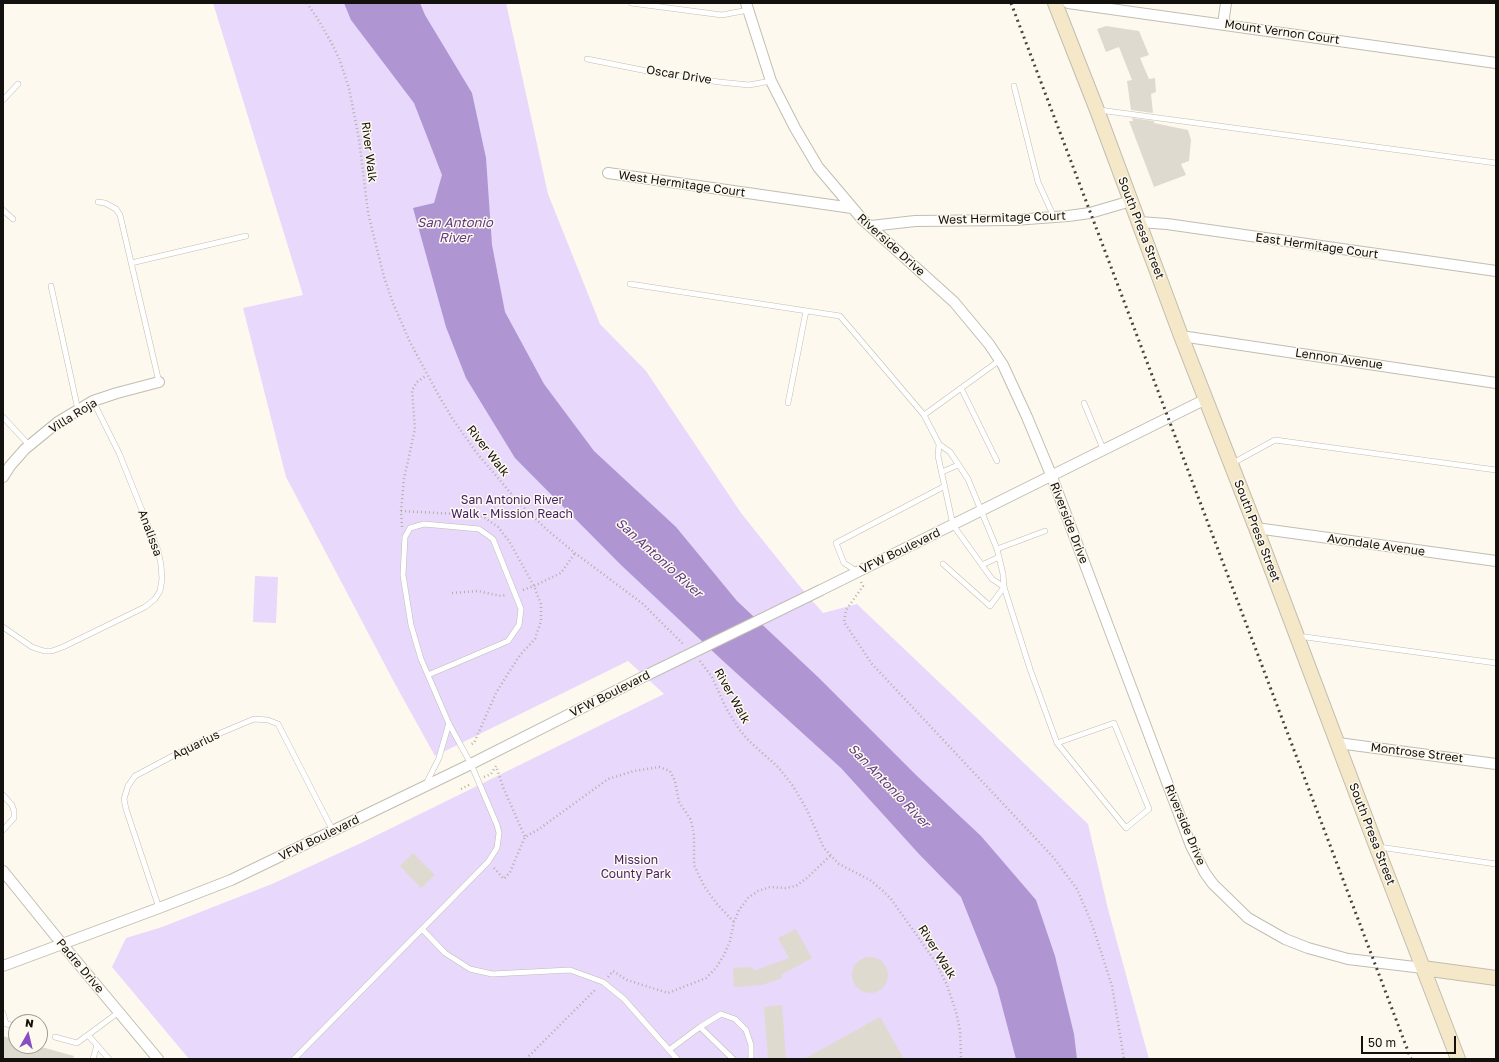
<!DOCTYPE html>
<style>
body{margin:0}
#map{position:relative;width:1499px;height:1062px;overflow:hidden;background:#fef9ee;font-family:"Golos Text",sans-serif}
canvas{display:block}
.frame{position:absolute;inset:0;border:4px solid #12110d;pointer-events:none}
.north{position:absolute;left:8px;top:1014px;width:40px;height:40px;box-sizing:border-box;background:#fef9ee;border:1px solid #a09c94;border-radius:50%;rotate:8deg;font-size:11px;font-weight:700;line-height:16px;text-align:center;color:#12110d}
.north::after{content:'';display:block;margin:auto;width:14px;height:18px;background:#884dc3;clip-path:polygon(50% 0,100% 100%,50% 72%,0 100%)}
.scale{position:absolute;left:1361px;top:1036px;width:95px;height:18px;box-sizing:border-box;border:2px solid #12110d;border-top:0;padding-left:5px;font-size:12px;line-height:14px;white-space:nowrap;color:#12110d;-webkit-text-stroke:3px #fef9ee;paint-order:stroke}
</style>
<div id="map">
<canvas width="1499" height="1062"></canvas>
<div class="frame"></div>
<div class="north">N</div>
<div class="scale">50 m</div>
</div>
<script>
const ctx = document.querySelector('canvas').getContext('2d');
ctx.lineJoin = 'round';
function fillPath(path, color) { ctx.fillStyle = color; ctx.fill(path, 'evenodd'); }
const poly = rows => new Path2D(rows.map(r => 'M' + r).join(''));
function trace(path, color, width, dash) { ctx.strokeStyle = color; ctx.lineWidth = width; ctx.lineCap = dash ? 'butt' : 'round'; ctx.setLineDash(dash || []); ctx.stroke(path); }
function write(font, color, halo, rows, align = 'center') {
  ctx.font = font + ' "Golos Text",sans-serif'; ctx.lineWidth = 3; ctx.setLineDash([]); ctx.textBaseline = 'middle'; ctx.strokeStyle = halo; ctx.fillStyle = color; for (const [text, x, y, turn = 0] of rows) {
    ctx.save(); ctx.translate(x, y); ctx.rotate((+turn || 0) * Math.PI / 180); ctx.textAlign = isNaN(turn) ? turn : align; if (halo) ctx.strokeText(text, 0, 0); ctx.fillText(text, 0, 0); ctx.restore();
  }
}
fillPath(poly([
 [213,3,506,3,548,194,600,324,646,371,741,513,797,583,823,613,857,604,1088,824,1108,909,1149,1059,189,1059,112,967,126,938,162,927,272,884,361,843,664,694,628,661,435,756,394,682,286,477,243,308,303,295],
 [255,576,278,577,276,623,253,622]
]), '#e7d8fc');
fillPath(poly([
 [344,3,420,3,425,15,472,93,486,158,492,245,505,312,544,384,594,451,676,527,737,601,819,678,917,776,981,836,1036,900,1055,956,1074,1034,1077,1059,1016,1059,997,987,961,897,919,854,841,768,722,660,620,564,515,458,466,378,446,327,413,208,434,203,442,175,414,103,351,20]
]), '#af95d1');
fillPath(poly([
 [1106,26,1139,31,1149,55,1140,58,1149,79,1155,78,1156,92,1151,94,1153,113,1131,110,1127,81,1132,80,1119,47,1106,52,1097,29],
 [1132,118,1154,121,1154,123,1188,130,1191,140,1189,161,1181,164,1186,175,1154,187,1129,121,1133,121],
 [413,853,435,875,421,888,400,866],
 [796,929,812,958,781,975,782,978,762,985,734,987,733,968,753,967,754,971,789,958,778,938],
 '852 975a18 18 0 1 1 36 0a18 18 0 1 1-36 0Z',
 [782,1005,786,1059,768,1059,764,1007],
 [880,1017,904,1059,804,1059],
 [3,1036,16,1040,16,1046,38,1046,74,1056,73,1059,3,1059]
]), '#dfdacf');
const lane = poly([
 [631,3,722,15,748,10],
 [587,59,652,72,719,82,749,85,771,81],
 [1014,86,1038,182,1054,217],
 [3,100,18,84],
 [1099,110,1496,163],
 [98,202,105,203,116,209,120,215,159,382],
 [3,210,13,219],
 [131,263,246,236],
 [630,284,840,316,924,415,939,444,950,452,968,479,997,549,1003,574,1004,587,992,579,953,525,938,456,939,444],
 [51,286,78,410],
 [961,388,997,461],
 [788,403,806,311],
 [1084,403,1104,451],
 [924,415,1000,360],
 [3,417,29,445],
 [1233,463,1275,440,1496,470],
 [942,472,958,465],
 [997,549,1045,531],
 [943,564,990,606,1004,587],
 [982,565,999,557],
 [858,572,844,563,836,543,945,486],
 [1004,587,1030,669,1057,743,1114,723,1149,809,1126,828,1057,743],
 [3,627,32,647,44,651,52,651,63,647,145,607,155,599,160,591,162,579,161,565,158,550,119,453,93,401],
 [1298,636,1496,663],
 [426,784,439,758,449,723],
 [3,795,12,805,14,811,14,818,3,830],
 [1379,847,1496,864],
 [159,908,126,809,124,799,128,786,135,776,199,742,254,719,268,720,278,724,333,831],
 [423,930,445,953,470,969,492,974,570,970,603,982,624,999,677,1059],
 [3,1013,6,1024,16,1026],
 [700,1027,733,1059],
 [88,1035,109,1059],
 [55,1037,77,1043,119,1012],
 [669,1050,700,1027,721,1014,735,1019,746,1030,751,1045,751,1059],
 [93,1059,97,1045],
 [294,1059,488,862,497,848,499,833,497,825,471,764,449,724,421,659,411,625,403,575,405,537,410,528,424,524,479,529,493,539,521,609,519,625,508,641,428,675]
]);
const street = poly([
 [746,3,771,81,795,128,818,167,862,219,954,302,989,344,1003,365,1027,417,1052,477,1191,846,1205,873,1213,884,1248,918,1285,939,1308,948,1348,959,1423,968],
 [1068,3,1496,63],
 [1223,24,1226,3],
 [608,173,852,208],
 [1139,222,1167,224,1496,271],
 [871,226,915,221,1014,220,1068,216,1090,213,1131,201],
 [1181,336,1496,383],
 [3,477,10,466,25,449,58,422,93,401,117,393,159,382],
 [1256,528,1496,561],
 [821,590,1206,399],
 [1338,743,1496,764],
 [3,871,62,944,158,1059],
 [3,966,159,908,231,880,471,764,645,676]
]);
const secondary = poly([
 [1055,3,1097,110,1181,336,1256,528,1380,856,1458,1059],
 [1423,968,1496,978]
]);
trace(lane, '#c1bdb1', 6);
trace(street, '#c1bdb1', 12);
trace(secondary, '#c1bdb1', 16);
trace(poly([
 [307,3,319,21,332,44,339,58,349,88,359,139,368,213,384,277,393,303,410,342,439,396,452,418,476,452,519,503,546,529,575,553,643,604,684,645],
 [401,511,476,515,485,518,498,527,509,541,534,586,541,604,541,621,535,639,520,655,504,680,496,693,474,743,469,745],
 [402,527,401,511,404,479,415,429,412,390,417,382,427,375],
 [861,582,863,586,846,610,844,622,872,664,1053,857,1077,889,1092,924,1112,986,1124,1059],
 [523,590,534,586,561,573,575,553],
 [452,593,478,591,501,596,506,595],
 [700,661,712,677,726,708,739,729,749,741,778,767,793,786,806,808,824,848,839,864,870,880,883,891,891,899,935,961,947,985,956,1012,960,1030,961,1059],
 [484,777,491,774,496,766,503,787,525,837],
 [461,789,471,784],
 [494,868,504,879,510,872,525,837,539,829,608,779,634,771,659,767,670,771,675,781,679,802,691,820,694,835,694,865,704,886,717,904,734,922],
 [608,977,613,971,627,980,668,993,706,978,716,968,724,955,730,941,734,922,739,910,748,898,758,891,770,887,785,888,796,886,807,878,830,856],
 [526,1059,596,989]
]), '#b3b0a7', 2.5, [1, 3]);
trace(lane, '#fff', 5);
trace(street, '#fff', 10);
trace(secondary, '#f4e8c8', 14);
trace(poly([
 [1011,3,1411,1059]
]), '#46443e', 3, [2, 4]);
const streetBridge = poly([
 [645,676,821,590]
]);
trace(streetBridge, '#c1bdb1', 12, []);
trace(streetBridge, '#fff', 10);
write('12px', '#12110d', '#fef9ee', [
 ["Mount Vernon Court",1282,32,8],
 ["Oscar Drive",679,75,9],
 ["River Walk",369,152,83],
 ["West Hermitage Court",682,184,8],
 ["West Hermitage Court",1002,218,-2],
 ["South Presa Street",1141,228,69],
 ["Riverside Drive",891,245,42],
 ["East Hermitage Court",1317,246,8],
 ["Lennon Avenue",1339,359,8],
 ["Villa Roja",73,416,-32],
 ["River Walk",488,451,52],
 ["Riverside Drive",1069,523,69],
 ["South Presa Street",1257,531,69],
 ["Analissa",150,533,70],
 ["Avondale Avenue",1376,545,8],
 ["VFW Boulevard",900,551,-26],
 ["VFW Boulevard",610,694,-27],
 ["River Walk",732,696,61],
 ["Aquarius",196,745,-26],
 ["Montrose Street",1417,753,7],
 ["Riverside Drive",1185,825,67],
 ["South Presa Street",1372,834,69],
 ["VFW Boulevard",319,838,-26],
 ["River Walk",937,952,58],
 ["Padre Drive",80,966,50]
]);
write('12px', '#431e65', '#fef9ee', [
 ["San Antonio River",512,500],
 ["Walk - Mission Reach",512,514],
 ["Mission",636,860],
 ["County Park",636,874]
]);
write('italic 13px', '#5e3b84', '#fef9ee', [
 ["San Antonio",455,223],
 ["River",455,238],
 ["San Antonio River",659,558,42],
 ["San Antonio River",889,786,46]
]);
</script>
